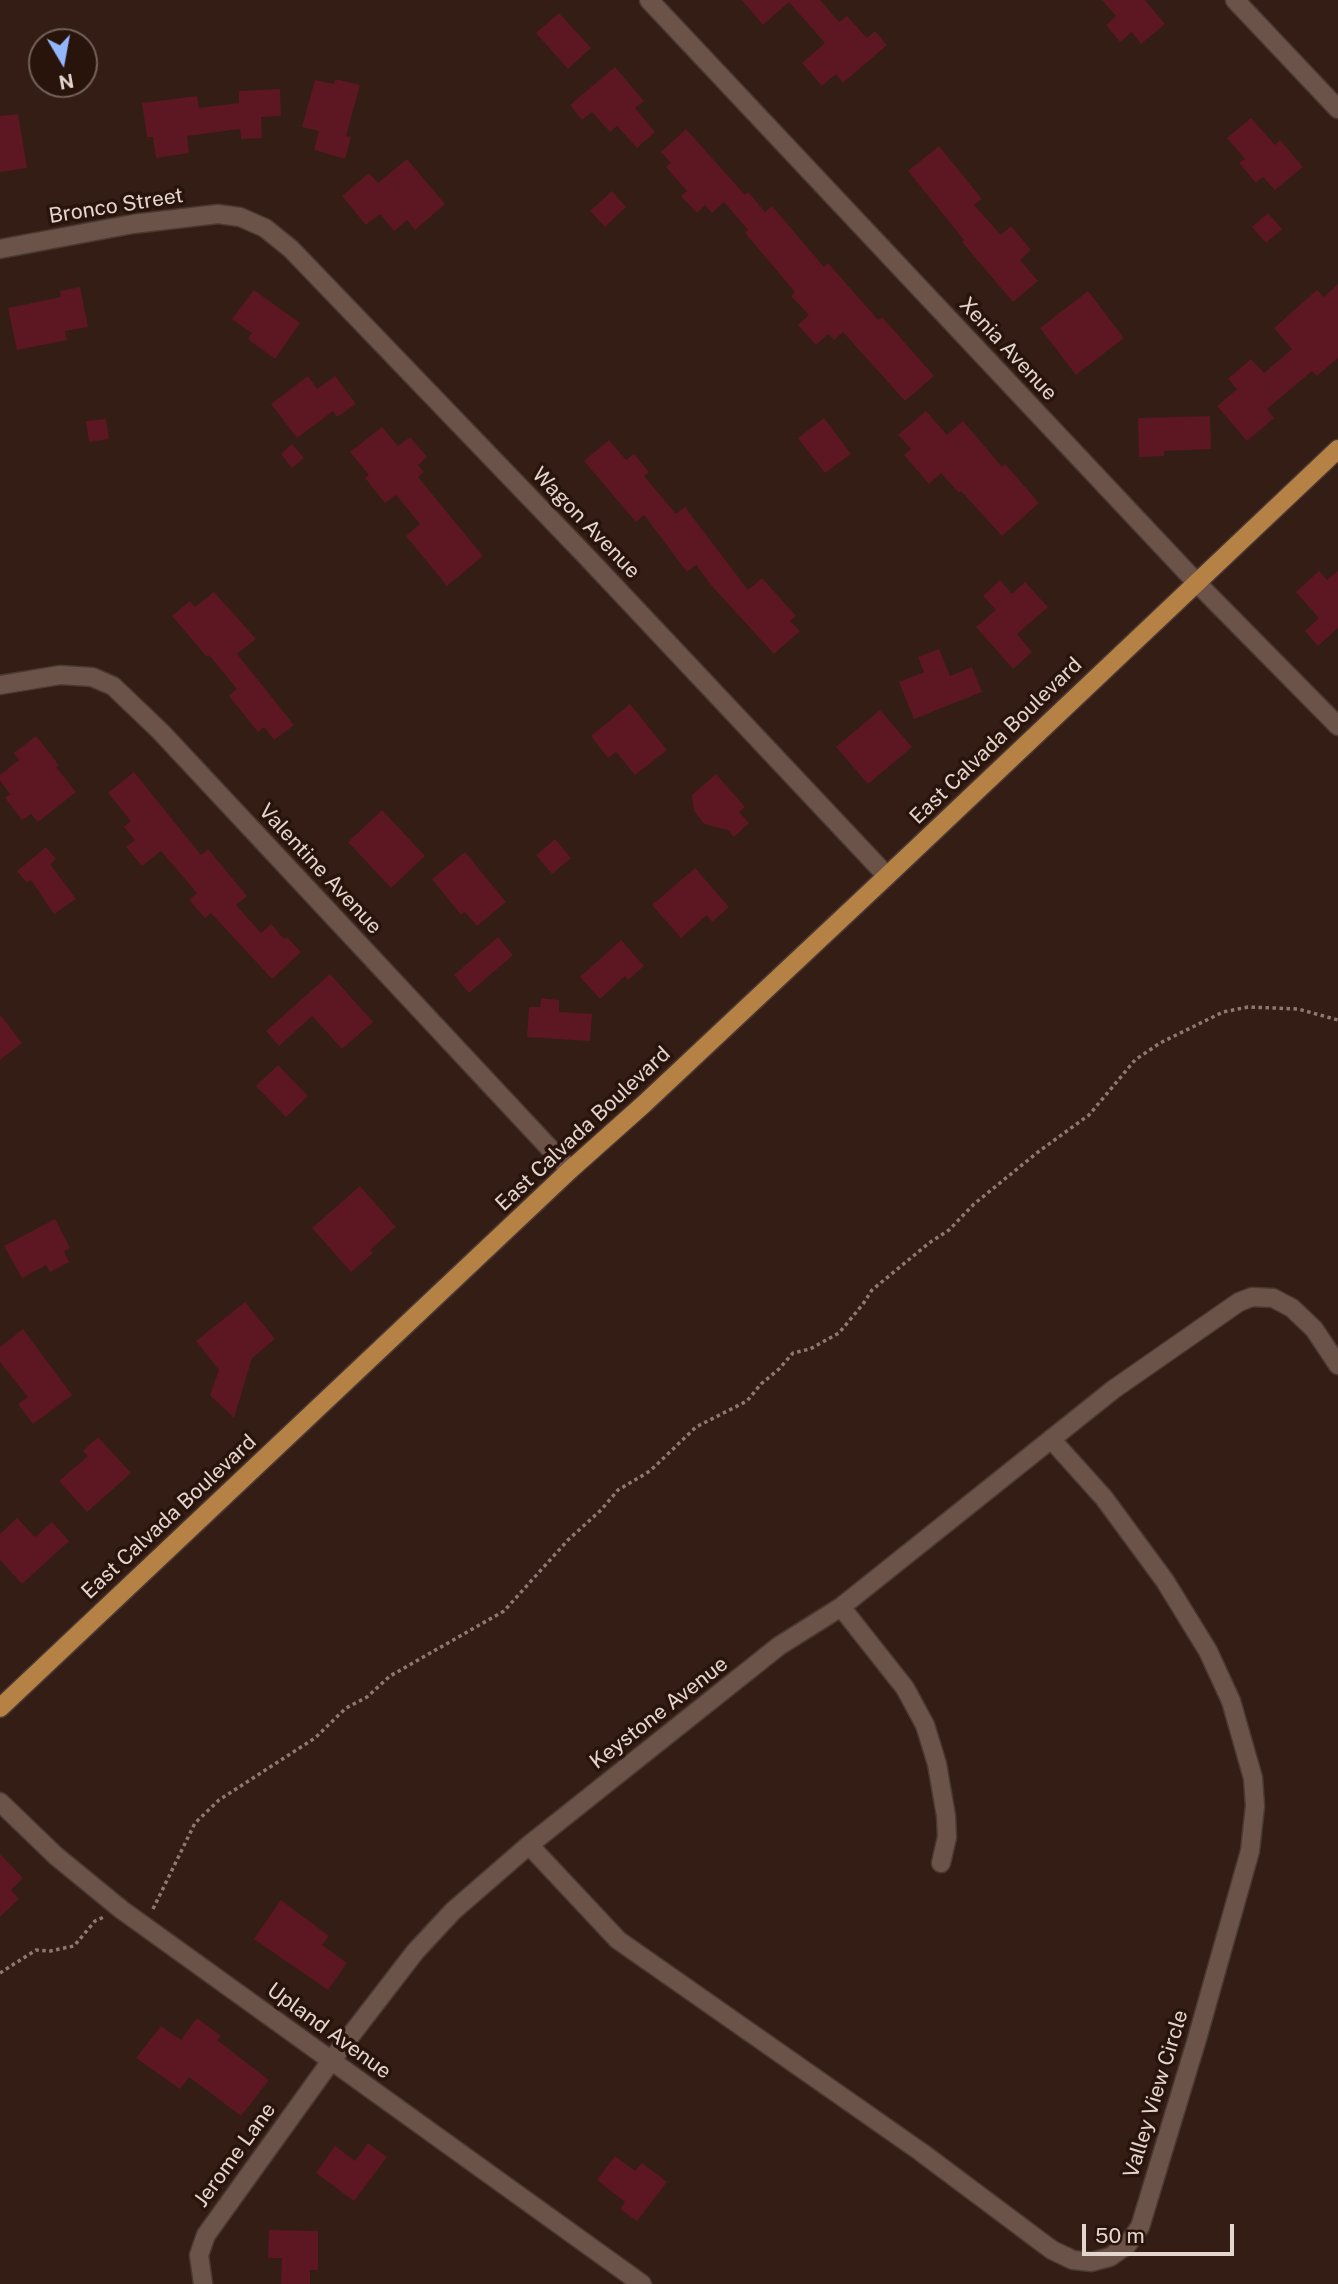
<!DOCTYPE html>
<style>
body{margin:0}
#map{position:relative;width:1338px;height:2284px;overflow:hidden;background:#331d15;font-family:"Public Sans",sans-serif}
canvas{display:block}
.north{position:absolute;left:28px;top:28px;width:70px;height:70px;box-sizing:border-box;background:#29140c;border:2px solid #74615a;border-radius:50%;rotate:170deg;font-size:19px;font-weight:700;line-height:28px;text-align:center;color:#e4d5cf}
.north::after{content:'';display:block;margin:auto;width:24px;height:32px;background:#93b7fd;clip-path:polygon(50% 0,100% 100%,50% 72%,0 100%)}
.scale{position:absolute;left:1082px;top:2224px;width:152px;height:32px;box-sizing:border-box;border:4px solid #e4d5cf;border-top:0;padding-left:9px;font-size:21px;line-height:24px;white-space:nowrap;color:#e4d5cf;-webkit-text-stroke:5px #29140c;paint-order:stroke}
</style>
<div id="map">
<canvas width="1338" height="2284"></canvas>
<div class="north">N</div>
<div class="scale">50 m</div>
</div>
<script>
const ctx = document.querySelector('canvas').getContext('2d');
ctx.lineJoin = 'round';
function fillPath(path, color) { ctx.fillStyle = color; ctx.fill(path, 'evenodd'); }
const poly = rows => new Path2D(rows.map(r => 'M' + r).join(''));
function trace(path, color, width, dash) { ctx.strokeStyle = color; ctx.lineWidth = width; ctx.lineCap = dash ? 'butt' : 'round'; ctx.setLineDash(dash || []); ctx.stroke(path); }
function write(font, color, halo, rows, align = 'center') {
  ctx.font = font + ' "Public Sans",sans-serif'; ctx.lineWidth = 7; ctx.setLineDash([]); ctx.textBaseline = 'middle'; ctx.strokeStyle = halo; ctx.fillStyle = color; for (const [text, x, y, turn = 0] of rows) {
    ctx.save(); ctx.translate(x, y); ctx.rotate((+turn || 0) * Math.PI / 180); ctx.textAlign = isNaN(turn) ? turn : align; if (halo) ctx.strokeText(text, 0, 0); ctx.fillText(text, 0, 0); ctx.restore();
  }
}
fillPath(poly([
 [742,0,820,0,839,22,847,16,867,38,875,31,887,45,843,83,836,74,822,86,802,63,825,43,789,2,763,25],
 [1102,0,1145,0,1165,24,1141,44,1132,32,1120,42,1106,25,1116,16],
 [559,13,591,48,568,69,536,33],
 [615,67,644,101,635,108,655,132,637,148,617,126,610,132,592,112,582,120,570,105],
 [335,79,360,85,346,136,351,137,345,159,314,150,319,131,302,127,315,80,334,84],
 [280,89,281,116,261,117,262,138,241,139,240,129,187,136,189,153,156,158,153,137,147,137,142,103,197,96,199,108,239,103,239,91],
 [18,114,27,168,0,172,0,116],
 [1251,118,1275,145,1280,140,1303,167,1275,190,1263,177,1256,183,1239,163,1245,159,1227,138],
 [686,129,745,195,748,192,765,212,772,206,824,267,828,263,878,320,882,317,934,376,905,401,843,332,834,340,828,334,816,345,798,325,809,315,791,296,795,292,745,233,748,230,724,202,712,213,705,205,697,213,681,196,687,191,666,167,671,163,661,152],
 [939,146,982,199,974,205,1001,235,1011,226,1031,250,1020,260,1038,281,1013,302,962,242,964,240,908,171],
 [407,159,445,204,415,230,407,220,394,231,380,214,366,225,342,196,369,173,378,183],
 [612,191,626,207,605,227,590,211],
 [1268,213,1282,229,1266,243,1252,227],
 [1338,284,1338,358,1317,376,1312,371,1267,409,1274,418,1247,441,1217,406,1237,389,1228,379,1251,359,1264,373,1292,349,1274,328,1317,290,1324,297],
 [80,287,88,327,65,331,67,340,17,350,8,308,61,297,60,291],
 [254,290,300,323,275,359,248,339,252,333,232,319],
 [1088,291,1124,338,1076,375,1040,328],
 [308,376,317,389,335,376,356,404,337,417,333,411,297,438,271,404],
 [926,411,947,435,963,421,1002,467,1005,464,1039,503,1002,536,961,491,959,493,941,473,929,484,904,455,911,449,898,435],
 [1210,416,1211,449,1164,451,1164,456,1139,457,1138,418],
 [824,418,851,454,825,473,798,438],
 [106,419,109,439,89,442,86,421],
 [382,427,398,446,410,437,427,457,418,465,424,472,418,477,483,556,447,586,406,536,420,524,396,495,385,503,365,478,369,475,350,452],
 [609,440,626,460,634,454,649,472,644,476,676,514,685,507,748,590,762,578,796,616,790,621,800,631,774,654,711,585,696,565,687,572,644,515,636,522,584,461],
 [292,444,304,458,292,468,281,454],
 [1319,571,1327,580,1338,571,1338,628,1318,646,1305,631,1319,618,1296,592],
 [1000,580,1012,594,1025,582,1048,607,1017,634,1032,652,1013,669,976,627,996,610,983,596],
 [214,592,256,639,237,654,294,725,274,740,264,727,258,732,229,696,237,689,209,655,207,657,172,616,190,601,195,607],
 [939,649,950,676,972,667,982,692,914,719,899,682,924,672,918,657],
 [630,704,667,750,635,775,616,752,608,758,591,736],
 [880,710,912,747,868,784,836,747],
 [36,736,59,765,56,767,76,792,38,822,31,814,22,820,5,798,10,794,0,781,0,775,19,760,14,753],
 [134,772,201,855,208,849,247,896,236,905,261,933,271,924,284,939,287,937,301,952,272,979,211,913,205,918,189,900,197,893,161,851,142,866,126,847,135,840,124,827,131,821,108,793],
 [716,774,745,807,739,812,749,823,734,837,728,830,704,824,694,811,692,795],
 [382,810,425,856,391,888,348,842],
 [555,839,571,858,552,874,536,855],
 [46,847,56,859,50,864,76,899,54,914,31,880,27,883,17,871],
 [465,852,506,902,477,926,465,912,461,915,432,879],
 [695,868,729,907,712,922,707,915,681,938,652,905],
 [498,937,513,955,469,993,454,975],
 [621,940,644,966,628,980,625,976,600,999,580,977],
 [330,974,373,1022,342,1049,312,1016,279,1046,266,1031],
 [541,998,559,1000,559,1012,592,1014,590,1041,527,1037,529,1007,540,1007],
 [0,1015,22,1043,0,1060],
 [278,1065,308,1096,286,1117,256,1086],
 [360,1186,396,1227,370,1250,373,1253,351,1272,312,1228],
 [55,1219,70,1248,64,1251,69,1262,50,1272,46,1265,22,1278,4,1246],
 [245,1302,275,1339,252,1358,234,1418,210,1395,219,1370,196,1341],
 [23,1329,72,1395,33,1424,18,1404,28,1397,0,1362,0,1347],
 [98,1437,131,1473,87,1512,59,1481,88,1456,83,1451],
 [17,1518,35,1537,52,1522,69,1541,22,1584,0,1560,0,1534],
 [0,1854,23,1878,11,1890,19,1899,0,1917],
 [281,1900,329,1936,322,1945,347,1963,328,1990,254,1939],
 [197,2018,221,2036,217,2040,269,2080,241,2116,189,2077,180,2089,136,2058,161,2026,181,2040],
 [368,2143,387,2157,354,2201,316,2173,335,2146,355,2161],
 [615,2156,635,2171,642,2163,667,2182,637,2221,620,2209,625,2202,597,2180],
 [269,2230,318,2231,318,2270,310,2270,310,2284,281,2284,282,2258,268,2258]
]), '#5c1723');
const minor = poly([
 [649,0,1196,582,1338,726],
 [1235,0,1338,109],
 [0,249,133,224,218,214,240,217,265,228,291,249,587,557,887,876],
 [0,685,60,675,92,677,113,686,161,732,570,1170],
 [841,1607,905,1688,925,1725,937,1764,946,1816,947,1837,941,1863],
 [0,1802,56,1856,122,1910,642,2284],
 [529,1845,618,1940,921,2152,1052,2250,1073,2260,1091,2262,1110,2257,1127,2245,1140,2227,1197,2039,1250,1851,1255,1806,1253,1778,1231,1701,1208,1651,1165,1581,1104,1498,1051,1439],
 [203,2284,199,2255,206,2235,331,2061,415,1952,453,1911,529,1845,779,1646,841,1607,1114,1389,1239,1302,1252,1297,1273,1298,1292,1308,1314,1329,1338,1365]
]);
const major = poly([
 [0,1708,570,1170,644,1104,887,876,1338,449]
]);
trace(minor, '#4a3833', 21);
trace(major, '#4a3833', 21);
trace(poly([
 [153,1909,195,1823,219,1800,315,1738,346,1708,367,1697,390,1676,504,1611,568,1540,601,1510,618,1490,650,1471,696,1427,747,1401,761,1384,779,1369,793,1353,810,1349,839,1333,863,1304,872,1290,929,1243,949,1230,974,1204,1038,1152,1089,1115,1135,1060,1160,1043,1223,1012,1248,1007,1298,1009,1338,1020],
 [0,1973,36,1950,50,1951,74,1946,95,1921,104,1917]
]), '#8c7972', 3.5, [3.5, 3.5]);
trace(minor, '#6c5349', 18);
trace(major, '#b68144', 18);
write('21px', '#e4d5cf', '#29140c', [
 ["Bronco Street",116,206,-9],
 ["Xenia Avenue",1008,349,47],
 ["Wagon Avenue",586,523,46],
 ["East Calvada Boulevard",996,741,-44],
 ["Valentine Avenue",320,869,47],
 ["East Calvada Boulevard",583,1129,-43],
 ["East Calvada Boulevard",169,1517,-43],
 ["Keystone Avenue",659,1713,-38],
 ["Upland Avenue",329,2031,36],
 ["Valley View Circle",1156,2094,-73],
 ["Jerome Lane",235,2155,-54]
]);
</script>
